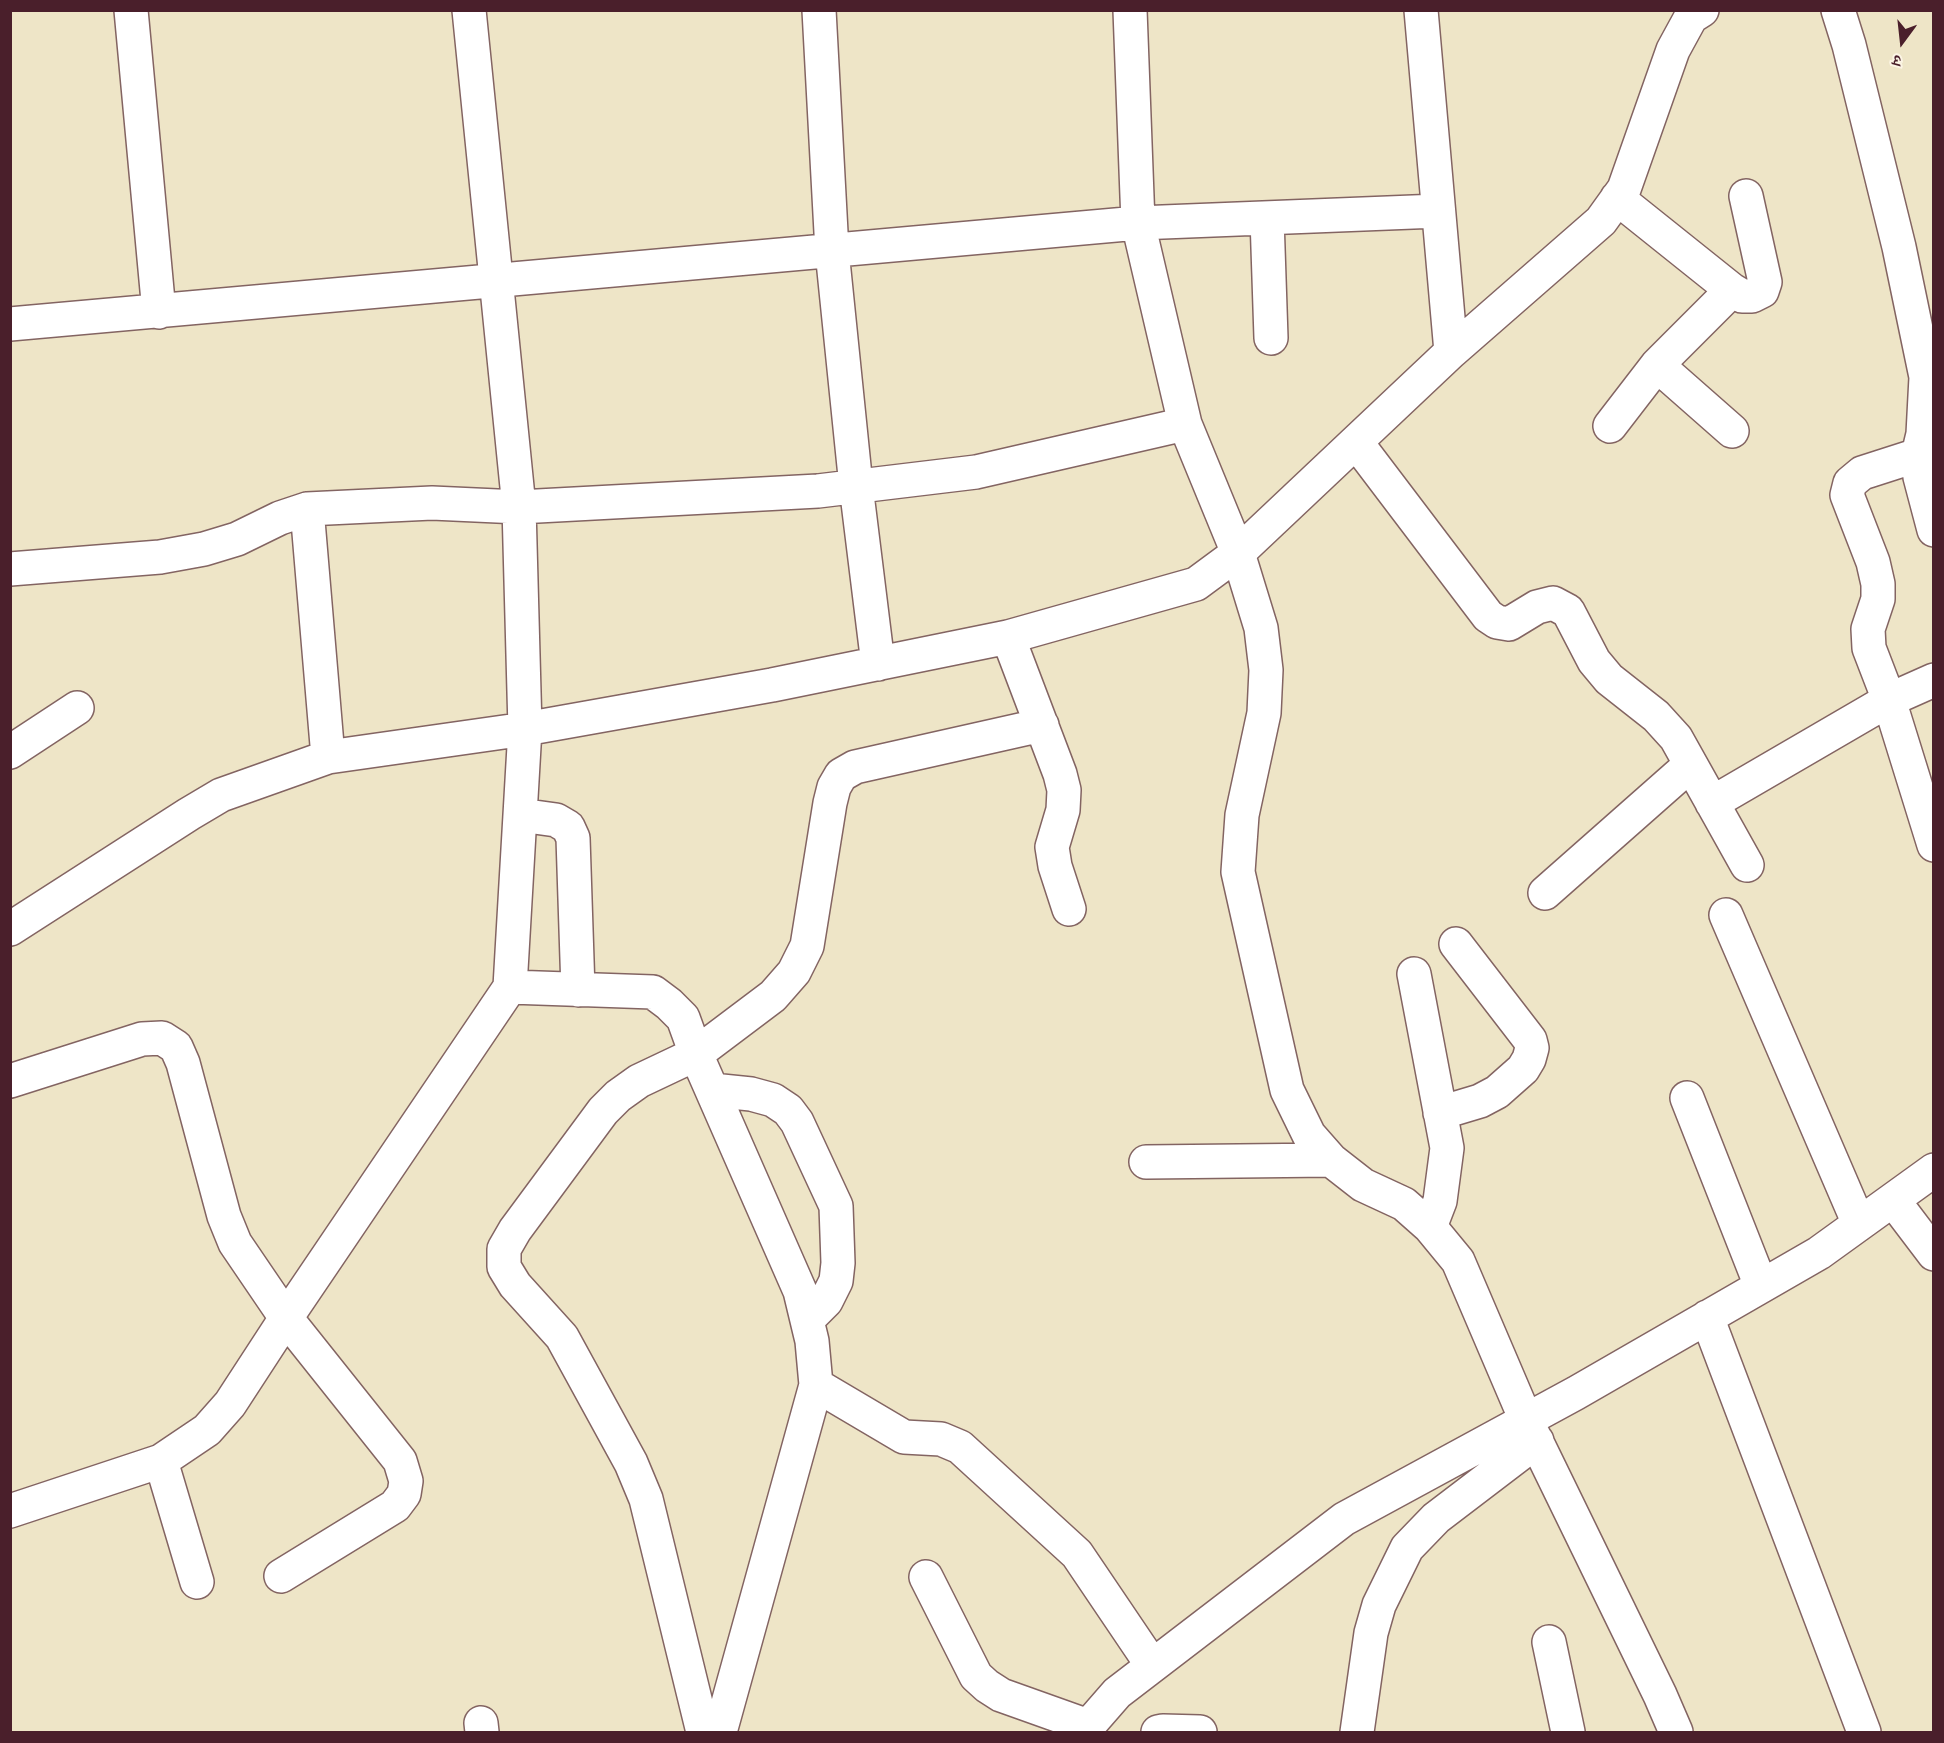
<!DOCTYPE html>
<meta charset="utf-8">
<style>
body{margin:0}
#map{position:relative;width:1944px;height:1743px;overflow:hidden;background:#eee5c7;font-family:"Old Standard TT","Noto Serif Devanagari",serif}
canvas{display:block}
.frame{position:absolute;inset:0;border:12px solid #4a1f2b;pointer-events:none}
.north{position:absolute;left:1872px;top:12px;width:60px;height:60px;-webkit-text-stroke:4px #fcf5e5;paint-order:stroke;rotate:195deg;font-size:16px;font-weight:700;line-height:24px;text-align:center;color:#4a1f2b}
.north::after{content:'';display:block;margin:auto;width:21px;height:27px;background:#4a1f2b;clip-path:polygon(50% 0,100% 100%,50% 72%,0 100%)}
</style>
<div id="map">
<canvas width="1944" height="1743"></canvas>
<div class="frame"></div>
<div class="north">उ</div>
</div>
<script>
const ctx = document.querySelector('canvas').getContext('2d');
ctx.lineJoin = 'round';
const poly = rows => new Path2D(rows.map(r => 'M' + r).join(''));
function trace(path, color, width, dash) { ctx.strokeStyle = color; ctx.lineWidth = width; ctx.lineCap = dash ? 'butt' : 'round'; ctx.setLineDash(dash || []); ctx.stroke(path); }
const street = poly([
 [131,10,159,312],
 [819,10,832,251,856,486,878,664],
 [1421,10,1451,352],
 [1838,10,1849,45,1899,247,1926,377,1923,434,1918,455,1920,477,1934,530],
 [1617,198,1732,290,1742,296,1752,296,1762,291,1765,282,1746,196],
 [1267,218,1271,338],
 [10,324,1138,223,1438,211],
 [1185,424,1238,553,1261,628,1266,670,1264,713,1242,815,1238,872,1287,1090,1309,1135,1331,1160,1363,1185,1404,1204,1430,1227,1458,1261,1526,1420,1660,1695,1676,1732],
 [1610,426,1657,365],
 [1732,431,1657,365,1732,290],
 [1356,442,1488,616,1497,622,1509,624,1537,607,1553,603,1568,611,1594,661,1609,679,1656,716,1676,738,1747,865],
 [1918,455,1862,473,1850,483,1847,495,1873,562,1878,584,1878,599,1868,629,1869,648,1889,700,1934,845],
 [307,509,328,757],
 [10,569,160,557,204,549,237,539,280,518,307,509,432,503,519,507,818,491,976,472,1185,424,1138,223,1130,10],
 [1008,637,1060,774,1064,790,1063,810,1052,847,1055,866,1069,909],
 [10,752,77,708],
 [1712,803,1889,700,1934,680],
 [520,815,556,820,568,827,573,838,578,990],
 [1545,893,1690,765],
 [1726,915,1859,1224],
 [10,929,189,814,221,795,328,757,525,729,772,685,1008,637,1196,584,1238,553,1451,352,1601,221,1624,189,1673,50,1691,17,1702,10],
 [1414,974,1447,1148,1440,1201,1430,1227],
 [510,987,653,992,669,1004,683,1018,696,1054,800,1291,812,1341,816,1385,720,1732],
 [10,1081,142,1039,162,1038,176,1047,183,1063,224,1216,235,1243,286,1318,400,1461,406,1481,404,1494,395,1506,281,1576],
 [712,1090,751,1094,773,1100,788,1110,797,1122,836,1206,838,1263,836,1281,826,1301,807,1320],
 [1687,1098,1761,1286],
 [1440,1113,1480,1101,1497,1092,1523,1069,1529,1059,1532,1048,1530,1040,1456,944],
 [1146,1162,1331,1160],
 [1893,1200,1934,1254],
 [1707,1317,1864,1732],
 [816,1385,904,1437,941,1439,960,1447,1077,1554,1152,1665],
 [161,1461,197,1582],
 [10,1511,161,1461,207,1430,230,1404,286,1318,510,987,525,729,519,507,469,10],
 [926,1577,976,1676,987,1686,1001,1695,1088,1726],
 [1549,1642,1568,1732],
 [481,1723,482,1732],
 [703,1732,646,1499,631,1463,562,1337,515,1285,504,1267,504,1249,515,1230,603,1111,618,1096,639,1081,696,1054,773,996,794,972,807,946,830,803,834,787,841,775,855,767,1042,725],
 [1083,1732,1117,1693,1344,1519,1576,1393,1819,1253,1934,1170],
 [1158,1732,1163,1731,1200,1732],
 [1357,1732,1371,1633,1379,1605,1407,1548,1436,1518,1537,1441]
]);
trace(street, '#836462', 36);
trace(street, '#fff', 33);
</script>
